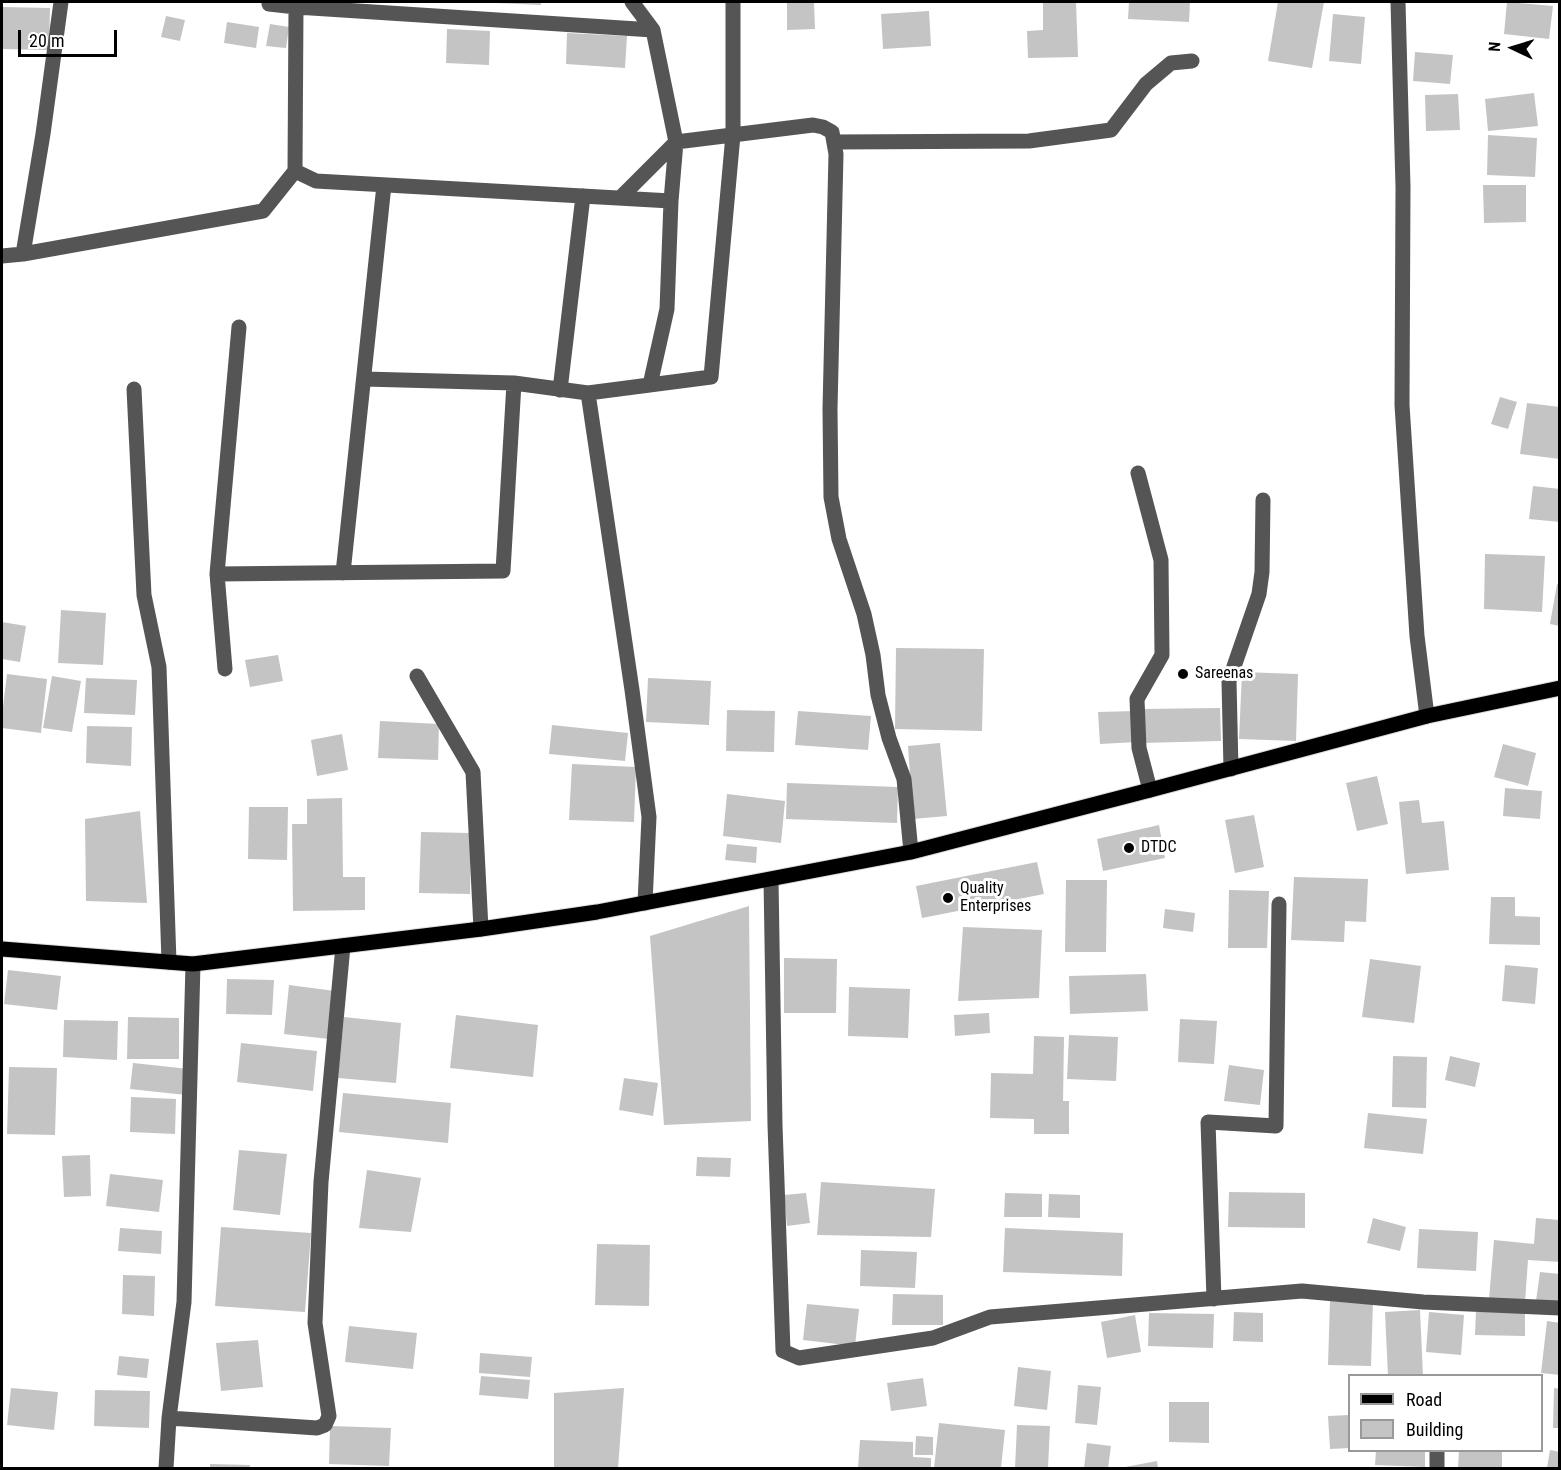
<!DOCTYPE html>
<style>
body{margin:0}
#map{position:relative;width:1561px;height:1470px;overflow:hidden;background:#fff;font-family:"Roboto Condensed",sans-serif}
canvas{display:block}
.frame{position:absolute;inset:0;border:3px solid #000;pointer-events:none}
.legend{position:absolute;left:1348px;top:1374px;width:195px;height:78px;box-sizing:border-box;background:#fff;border:2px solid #999;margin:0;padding:8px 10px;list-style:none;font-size:18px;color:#000}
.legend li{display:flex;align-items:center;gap:12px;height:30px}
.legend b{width:30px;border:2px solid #999}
.north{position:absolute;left:1483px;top:18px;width:60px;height:60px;-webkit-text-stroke:4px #fff;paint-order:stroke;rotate:274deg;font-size:16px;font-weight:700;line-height:24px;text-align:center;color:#000}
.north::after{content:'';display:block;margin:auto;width:21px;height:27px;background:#000;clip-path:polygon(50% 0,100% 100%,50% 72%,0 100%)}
.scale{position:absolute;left:18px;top:30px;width:99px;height:27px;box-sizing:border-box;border:3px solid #000;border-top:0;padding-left:8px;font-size:18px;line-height:21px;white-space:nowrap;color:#000;-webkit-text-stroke:4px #fff;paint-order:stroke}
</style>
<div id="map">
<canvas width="1561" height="1470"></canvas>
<div class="frame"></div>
<ul class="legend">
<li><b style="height:8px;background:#000"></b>Road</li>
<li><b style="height:16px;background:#c4c4c4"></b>Building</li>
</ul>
<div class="north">N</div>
<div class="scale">20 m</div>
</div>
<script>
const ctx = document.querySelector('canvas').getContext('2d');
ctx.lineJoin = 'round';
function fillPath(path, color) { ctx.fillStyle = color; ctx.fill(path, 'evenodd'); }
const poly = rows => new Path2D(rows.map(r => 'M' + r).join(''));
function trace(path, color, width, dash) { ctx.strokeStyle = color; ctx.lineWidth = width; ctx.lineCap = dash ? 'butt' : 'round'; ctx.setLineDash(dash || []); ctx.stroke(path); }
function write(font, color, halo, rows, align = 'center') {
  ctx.font = font + ' "Roboto Condensed",sans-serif'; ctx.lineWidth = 6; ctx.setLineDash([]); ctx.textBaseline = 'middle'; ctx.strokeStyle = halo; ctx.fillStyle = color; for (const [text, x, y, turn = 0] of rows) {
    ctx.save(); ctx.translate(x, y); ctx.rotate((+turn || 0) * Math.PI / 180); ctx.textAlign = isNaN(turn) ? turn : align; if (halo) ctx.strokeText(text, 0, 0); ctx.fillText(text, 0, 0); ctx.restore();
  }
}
fillPath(poly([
 [497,2,541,2,541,5,497,3],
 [787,2,814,2,815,29,787,30],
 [1043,2,1076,2,1078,57,1028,58,1027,31,1043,30],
 [1129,2,1190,2,1189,22,1128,19],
 [1278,2,1324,2,1312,68,1268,61],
 [1507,2,1553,6,1549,39,1504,34],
 [2,7,50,8,49,50,2,49],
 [929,11,931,46,883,49,881,14],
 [1333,14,1365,17,1361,64,1329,61],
 [166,16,185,20,180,41,161,37],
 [227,22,259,27,256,48,224,43],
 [270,24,289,27,286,48,266,46],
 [447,29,490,31,489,65,446,63],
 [567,33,627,36,625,68,566,64],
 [1415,52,1453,55,1450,84,1413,81],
 [1534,93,1538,126,1488,131,1485,99],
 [1458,94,1460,130,1426,131,1425,95],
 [1488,135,1537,138,1535,177,1487,175],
 [1483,185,1526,185,1526,222,1484,223],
 [1500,397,1517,402,1508,429,1491,424],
 [1527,403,1560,407,1560,459,1520,454],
 [1533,486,1560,489,1560,522,1529,519],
 [1485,554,1545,556,1542,612,1484,609],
 [1557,584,1560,585,1560,626,1550,624],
 [61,610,106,613,103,665,58,663],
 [2,622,26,626,20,662,2,659],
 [896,648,984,649,982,731,895,729],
 [278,655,283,681,250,687,245,660],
 [1242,672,1298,674,1296,741,1239,739],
 [7,674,47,679,41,733,2,728,2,715],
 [52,676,81,681,72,732,43,728],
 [86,678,137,680,135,715,84,713],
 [648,678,711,681,709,725,646,722],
 [1220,708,1221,741,1141,743,1140,709],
 [727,710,775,711,774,752,726,751],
 [798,711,871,716,868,750,795,745],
 [1136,711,1137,742,1100,744,1098,712],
 [380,721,439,724,438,760,378,758],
 [552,725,628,733,625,761,549,754],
 [87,726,132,727,131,766,86,763],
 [342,734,348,770,317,776,311,740],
 [940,743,947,816,913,819,908,746],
 [1503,744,1536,753,1528,786,1494,777],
 [572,764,636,767,634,822,569,820],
 [1377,776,1388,824,1357,831,1346,783],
 [787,783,898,787,897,823,786,819],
 [1505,788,1542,791,1540,819,1503,816],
 [727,794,785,801,781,843,723,836],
 [342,798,343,877,365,877,365,910,293,911,292,824,307,824,307,799],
 [1419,800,1422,823,1444,821,1449,870,1406,874,1399,802],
 [249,807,288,807,287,860,248,859],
 [140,811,147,903,86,901,85,819],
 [1254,815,1264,867,1235,873,1225,820],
 [1159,825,1165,858,1103,871,1097,839],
 [421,832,471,833,470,894,419,893],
 [727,844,757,847,756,863,725,860],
 [1037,862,1044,894,922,918,916,886],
 [1294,877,1368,879,1366,922,1345,921,1344,942,1291,940],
 [1066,880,1107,880,1106,952,1065,952],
 [1229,890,1269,891,1267,948,1228,948],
 [1491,897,1515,897,1515,916,1540,917,1540,945,1489,944],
 [749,906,751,1121,664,1125,650,936],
 [1165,909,1195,913,1193,932,1163,928],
 [963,927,1042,930,1039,998,958,1001],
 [784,958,837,959,836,1013,784,1013],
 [1370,959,1421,966,1414,1023,1362,1017],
 [1505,965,1538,968,1535,1004,1502,1001],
 [8,970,61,976,57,1010,4,1004],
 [1146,974,1148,1011,1070,1014,1069,976],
 [227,979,274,980,272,1015,226,1014],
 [289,985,335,991,329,1039,284,1034],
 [849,987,910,989,908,1038,848,1036],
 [989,1013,990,1033,955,1036,954,1015],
 [456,1015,538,1025,533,1077,450,1068],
 [128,1017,179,1018,179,1059,127,1059],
 [344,1017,401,1023,396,1083,338,1078],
 [1180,1019,1217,1021,1214,1064,1178,1062],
 [64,1020,118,1021,117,1060,63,1057],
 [1069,1035,1118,1037,1116,1081,1067,1079],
 [1034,1036,1064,1037,1063,1101,1069,1101,1069,1134,1034,1134,1034,1119,990,1118,991,1073,1033,1074],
 [241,1043,317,1051,313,1091,237,1082],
 [1393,1056,1427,1057,1426,1108,1392,1107],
 [1450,1056,1480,1063,1475,1087,1445,1080],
 [133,1063,189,1069,186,1095,130,1089],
 [1229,1065,1264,1070,1260,1105,1224,1101],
 [9,1067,57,1068,55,1135,7,1134],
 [624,1078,658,1083,653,1116,619,1110],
 [343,1093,451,1103,448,1143,339,1132],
 [131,1097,176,1099,175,1134,130,1132],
 [1368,1113,1427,1119,1423,1154,1364,1148],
 [239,1150,287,1154,280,1215,233,1210],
 [90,1155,91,1196,64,1197,62,1156],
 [697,1157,731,1158,730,1177,696,1176],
 [367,1170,421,1178,411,1232,359,1228],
 [110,1174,163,1180,159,1212,106,1206],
 [821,1182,935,1189,931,1237,817,1235],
 [1229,1192,1305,1193,1305,1228,1228,1227],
 [806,1193,810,1223,787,1226,784,1195],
 [1005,1193,1042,1194,1042,1217,1004,1217],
 [1049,1194,1080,1195,1080,1218,1048,1217],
 [1373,1218,1406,1227,1400,1251,1367,1243],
 [1536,1218,1560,1220,1560,1262,1528,1260,1525,1302,1489,1299,1494,1240,1534,1244],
 [221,1227,311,1233,305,1312,215,1306],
 [120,1228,162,1231,161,1254,118,1251],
 [1005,1228,1123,1233,1122,1276,1003,1272],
 [1419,1229,1478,1232,1476,1271,1417,1268],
 [597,1244,650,1245,649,1306,595,1305],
 [861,1250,917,1252,915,1288,860,1286],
 [1540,1272,1560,1274,1560,1304,1536,1301],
 [123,1275,155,1276,154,1316,122,1314],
 [893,1294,943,1295,943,1325,892,1325],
 [1330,1300,1373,1301,1371,1366,1328,1365],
 [807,1304,859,1309,855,1346,803,1340],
 [1420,1310,1423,1376,1388,1376,1385,1312],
 [1476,1310,1525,1311,1525,1336,1475,1335],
 [1234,1312,1263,1313,1263,1342,1233,1341],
 [1429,1312,1464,1315,1461,1355,1426,1352],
 [1149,1313,1214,1314,1213,1348,1148,1346],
 [1135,1315,1141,1352,1107,1358,1101,1322],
 [1547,1321,1560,1323,1560,1375,1541,1373],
 [349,1326,417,1333,413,1369,345,1362],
 [258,1340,263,1387,221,1391,216,1343],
 [480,1353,532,1357,530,1377,479,1373],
 [119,1356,149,1359,147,1378,117,1375],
 [1018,1367,1051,1371,1047,1410,1014,1406],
 [481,1376,530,1380,528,1399,479,1395],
 [923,1378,927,1406,891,1411,887,1383],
 [1078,1385,1101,1387,1097,1425,1075,1423],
 [11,1388,58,1392,54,1430,7,1425],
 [624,1388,618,1468,554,1468,554,1393],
 [1554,1388,1560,1389,1560,1428,1553,1428],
 [95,1390,150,1391,149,1428,94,1426],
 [1169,1402,1209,1402,1209,1443,1169,1442],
 [1350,1415,1350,1448,1330,1449,1328,1416],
 [939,1423,1005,1430,1001,1468,934,1468],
 [1017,1425,1050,1426,1048,1468,1015,1468],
 [330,1426,391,1428,389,1466,329,1464],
 [916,1436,933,1437,933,1455,915,1455],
 [860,1440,913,1442,913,1457,931,1458,931,1468,858,1468],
 [1087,1443,1111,1446,1108,1468,1084,1468],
 [1376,1450,1425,1450,1425,1467,1375,1465],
 [1459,1450,1502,1450,1502,1468,1458,1468],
 [1550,1450,1560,1452,1560,1468,1547,1468],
 [1157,1461,1158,1468,1125,1468,1125,1467],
 [210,1464,250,1465,250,1468,210,1468]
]), '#c4c4c4');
const major = poly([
 [2,949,193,964,481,929,597,912,911,852,1150,790,1427,716,1560,688]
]);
trace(major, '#dbdbdb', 17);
trace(poly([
 [297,2,296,7,295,171,316,181,671,201],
 [632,2,653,30,676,142,671,201,667,309,650,385],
 [1398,2,1403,187,1402,405,1417,636,1427,716],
 [269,4,296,7,653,30],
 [834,142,1029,141,1111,130,1146,84,1171,63,1192,61],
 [620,198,676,142,813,125,823,127,832,132,836,154,830,409,831,497,839,539,864,614,873,655,878,695,889,738,904,779,911,852],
 [23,254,43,134,61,2],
 [2,256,23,254,263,211,295,171],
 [364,379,514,383],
 [134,389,144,595,159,667,169,962],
 [560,390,583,196],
 [1138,473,1161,560,1162,655,1137,699,1139,748,1150,790],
 [343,573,384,185],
 [217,574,503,571,514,383,588,393],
 [225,669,217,574,239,327],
 [417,676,473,772,481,929],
 [1231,769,1229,681,1259,594,1262,572,1263,500],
 [771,880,775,1125,783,1351,799,1358,933,1338,990,1317,1302,1291,1423,1302,1560,1308],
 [645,903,649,817,632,690,588,393,711,377,733,135,733,2],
 [1214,1299,1208,1122,1276,1126,1279,904],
 [169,1418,317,1428,325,1425,329,1416,315,1323,321,1182,343,946],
 [166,1468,169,1418,184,1302,193,964],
 [1437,1468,1437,1450]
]), '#555', 15);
trace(major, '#000', 15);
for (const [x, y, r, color] of [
 [1183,674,6,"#000"],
 [1129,848,6,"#000"],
 [948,898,6,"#000"]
]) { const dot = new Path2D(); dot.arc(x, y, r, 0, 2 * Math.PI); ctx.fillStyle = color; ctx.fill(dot); trace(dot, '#fff', 2); }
write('16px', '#000', '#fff', [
 ["Sareenas",1195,674],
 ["DTDC",1141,848],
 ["Quality",960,889],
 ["Enterprises",960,907]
], 'left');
</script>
